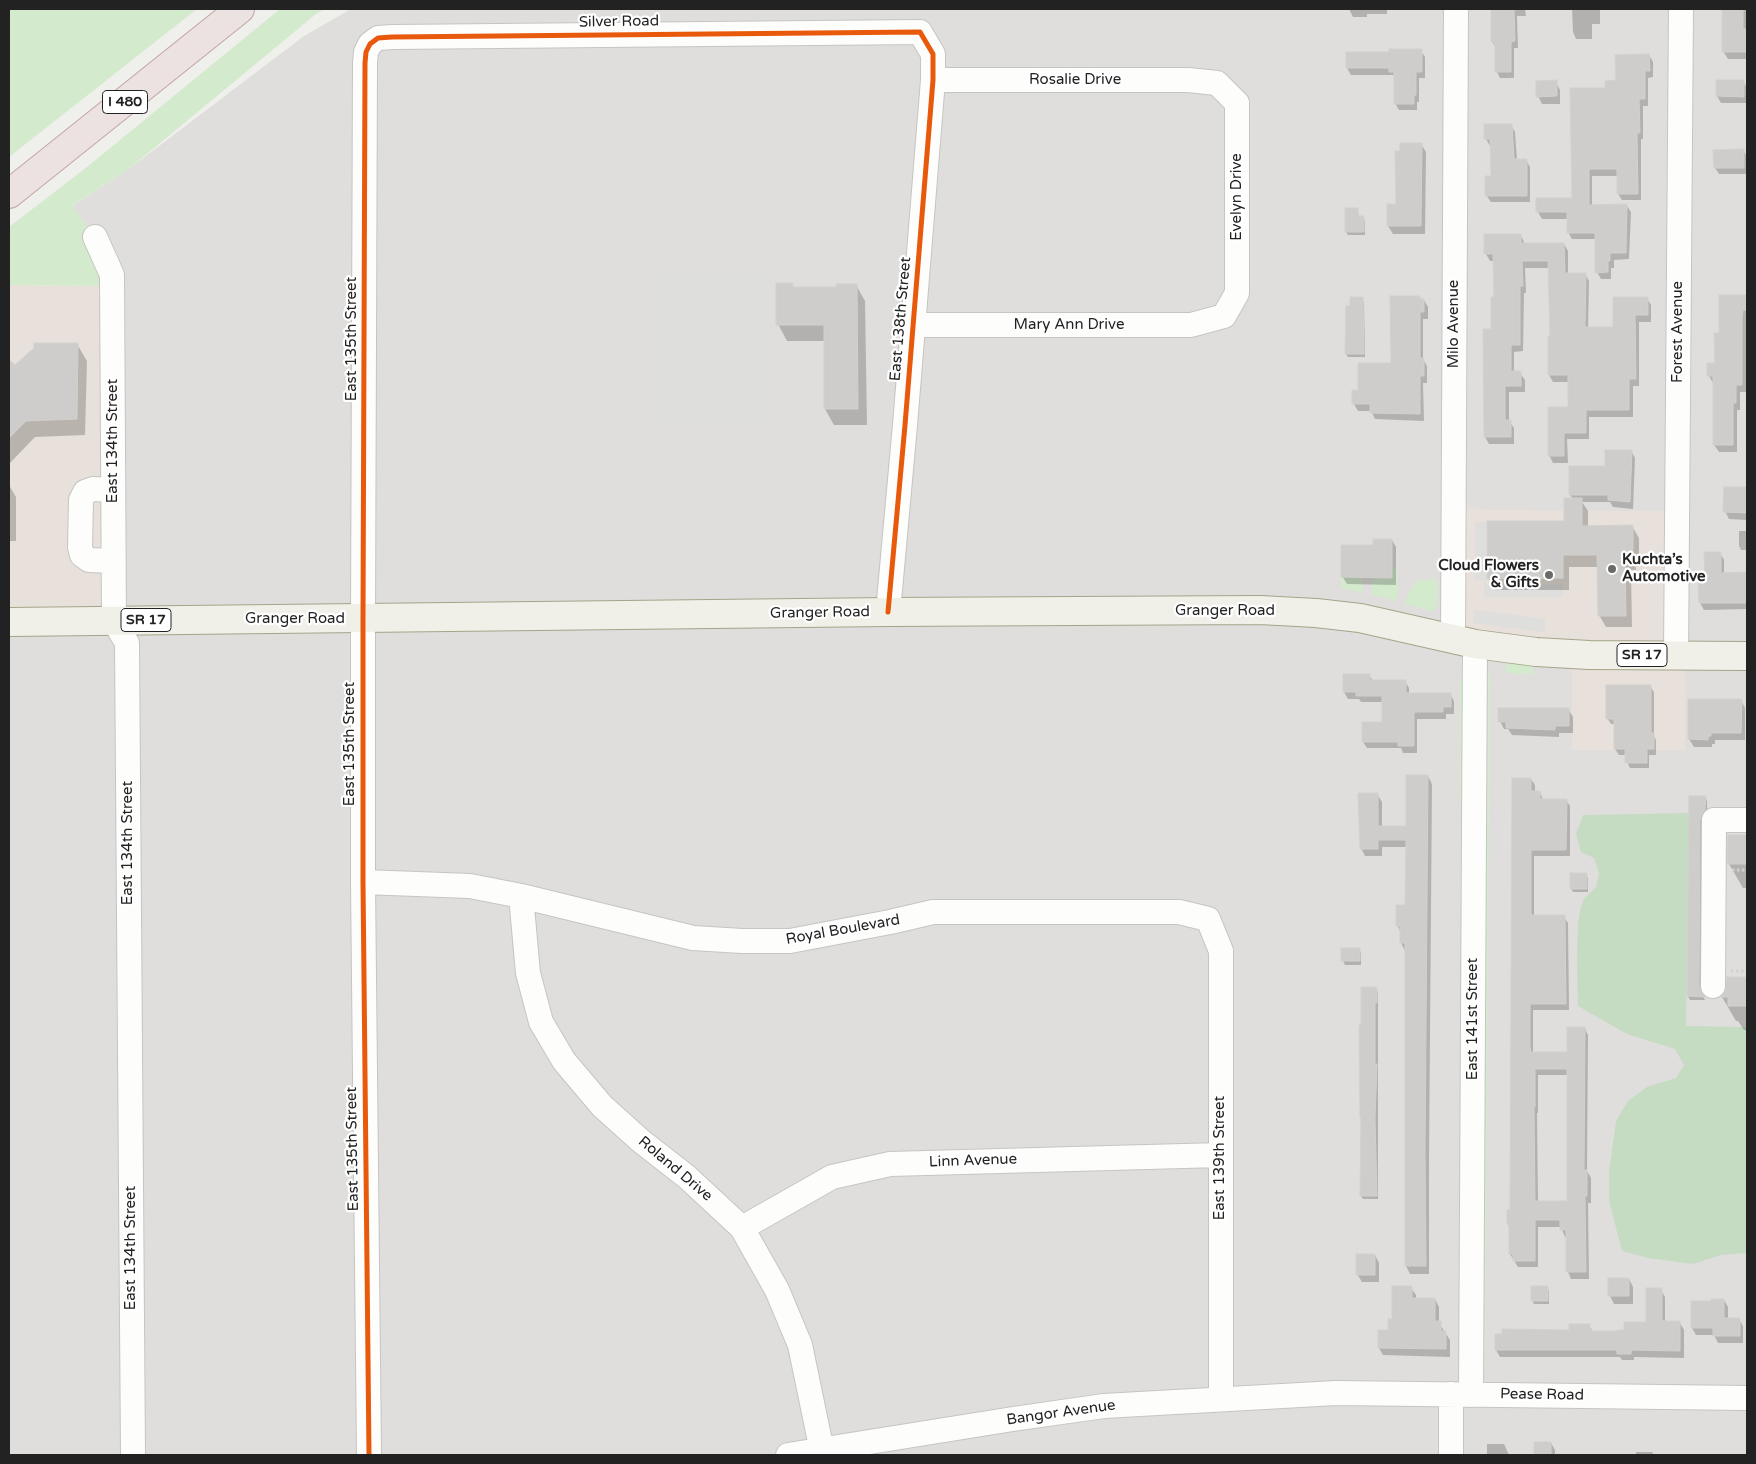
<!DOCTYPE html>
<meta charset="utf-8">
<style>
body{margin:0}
#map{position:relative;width:1756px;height:1464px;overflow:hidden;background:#efefeb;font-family:"Varela Round",sans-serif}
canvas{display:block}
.frame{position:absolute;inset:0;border:10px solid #222;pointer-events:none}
</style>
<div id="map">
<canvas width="1756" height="1464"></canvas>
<div class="frame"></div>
</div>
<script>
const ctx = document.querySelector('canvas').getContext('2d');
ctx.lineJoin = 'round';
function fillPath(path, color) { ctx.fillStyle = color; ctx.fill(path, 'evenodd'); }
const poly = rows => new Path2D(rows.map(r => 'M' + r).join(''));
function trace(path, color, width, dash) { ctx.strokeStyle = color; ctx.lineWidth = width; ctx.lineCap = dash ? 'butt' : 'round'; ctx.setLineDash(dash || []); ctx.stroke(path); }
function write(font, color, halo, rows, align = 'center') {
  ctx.font = font + ' "Varela Round",sans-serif'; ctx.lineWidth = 4.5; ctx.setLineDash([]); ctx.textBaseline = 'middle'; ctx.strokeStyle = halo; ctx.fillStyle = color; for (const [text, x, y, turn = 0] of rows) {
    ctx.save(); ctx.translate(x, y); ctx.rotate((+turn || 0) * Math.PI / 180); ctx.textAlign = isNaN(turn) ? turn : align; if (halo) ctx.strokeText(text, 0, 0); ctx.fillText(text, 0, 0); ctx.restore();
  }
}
fillPath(poly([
 [351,9,1747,9,1747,1455,9,1455,9,622,112,275,95,237,71,207,130,168,304,36]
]), '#dfdedc');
fillPath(poly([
 [11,285,112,286,114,621,9,622,9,287],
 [1468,507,1485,510,1677,511,1685,678,1685,750,1572,750,1572,655,1453,639,1453,510,1467,510]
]), '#e8e0da');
fillPath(poly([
 [661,270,762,270,762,427,661,427],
 [1486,521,1486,585,1563,585,1563,597,1484,597,1484,580,1475,580,1475,523],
 [1475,610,1545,619,1545,632,1473,623],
 [1723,878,1737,878,1737,961,1722,961]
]), '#dededc');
fillPath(poly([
 [9,9,197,9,9,157],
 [280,9,325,9,316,14,130,168,72,206,95,237,112,286,11,285,9,287,9,227,87,167],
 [1392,568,1397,568,1398,589,1396,601,1371,594,1373,578,1392,578],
 [1341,577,1362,577,1362,593,1341,587],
 [1425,579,1437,580,1438,582,1437,607,1433,611,1405,604,1407,596,1413,586,1416,582],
 [1508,662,1532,665,1534,674,1518,674,1505,672],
 [1486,673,1490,673,1485,1371,1483,1374,1482,1370],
 [1460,678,1466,679,1465,802,1460,804]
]), '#d4eacd');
fillPath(poly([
 [1689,813,1686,1026,1747,1027,1747,1253,1721,1255,1693,1264,1648,1258,1622,1251,1609,1201,1609,1172,1616,1121,1628,1101,1647,1087,1676,1078,1684,1065,1675,1049,1627,1034,1578,1006,1577,957,1578,924,1580,910,1584,899,1596,887,1599,874,1594,858,1581,852,1576,834,1583,815]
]), '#c5dcc3');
fillPath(poly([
 [1349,9,1387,9,1387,14,1367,14,1367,17,1353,17],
 [1493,9,1525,9,1526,16,1517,16,1518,48,1514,48,1514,78,1500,78,1497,72,1496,48,1492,41],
 [1572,9,1600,9,1600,24,1592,24,1592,39,1576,39,1573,32],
 [1724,9,1747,9,1747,59,1728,59,1723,51],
 [1421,51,1425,57,1425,78,1419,78,1419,102,1417,102,1417,110,1399,110,1395,103,1395,79,1393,75,1351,75,1347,68,1390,53],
 [1649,55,1653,62,1653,77,1648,78,1648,106,1643,106,1643,139,1641,139,1641,200,1622,200,1618,194,1618,176,1592,176,1592,206,1627,206,1631,212,1629,259,1614,260,1614,268,1611,268,1611,279,1601,279,1597,272,1596,239,1572,239,1568,232,1568,219,1542,219,1538,212,1573,199,1606,89],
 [1718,81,1743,81,1747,88,1747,103,1721,103,1717,96],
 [1556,82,1560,90,1560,104,1542,104,1538,96],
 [1511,125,1515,132,1517,160,1526,160,1530,167,1530,202,1491,202,1486,195,1492,177,1492,146,1490,146,1486,139],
 [1421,144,1426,152,1425,234,1393,234,1388,226,1388,205,1397,205,1402,152],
 [1744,151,1747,157,1747,174,1719,174,1715,168],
 [1357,209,1359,217,1363,217,1365,221,1365,235,1348,235,1346,232],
 [1521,236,1525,244,1564,244,1568,251,1568,274,1585,274,1589,281,1588,329,1614,328,1647,298,1651,305,1651,322,1639,322,1639,386,1633,386,1633,417,1589,417,1589,439,1567,439,1568,463,1553,463,1549,455,1569,408,1569,382,1553,382,1549,375,1551,294,1549,268,1525,268,1526,293,1524,293,1523,351,1514,352,1514,373,1520,373,1525,380,1525,392,1509,392,1509,421,1514,428,1514,444,1489,444,1485,437,1495,298,1494,261,1490,261,1486,254],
 [792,284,794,288,837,288,856,285,865,301,867,425,834,425,825,409,825,341,787,341,778,324],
 [1747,296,1746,392,1740,392,1740,410,1737,410,1737,452,1719,452,1714,445,1713,383,1709,376,1716,364,1720,334],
 [1419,297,1421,300,1424,300,1428,307,1428,319,1423,319,1423,359,1427,366,1427,383,1423,383,1424,421,1375,419,1371,411,1358,411,1354,404,1354,391,1359,391,1392,364],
 [1362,299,1364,302,1365,357,1348,357,1346,354,1351,307],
 [77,344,87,361,85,435,35,437,9,464,9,371,14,366],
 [1631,451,1635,458,1633,509,1613,507,1610,502,1582,502,1588,511,1588,527,1632,526,1639,538,1639,567,1636,567,1636,570,1631,570,1632,627,1606,627,1599,615,1598,567,1569,567,1569,590,1495,590,1489,579,1565,522,1573,499,1570,495,1570,467,1606,467],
 [9,485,16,497,16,541,9,541],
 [1726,488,1747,489,1747,520,1729,519,1725,511],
 [1739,531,1747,531,1747,550,1741,550,1739,546],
 [1392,540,1396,547,1396,585,1347,584,1342,576],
 [1720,553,1724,560,1724,574,1747,574,1747,609,1704,610,1700,603,1706,580],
 [1369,675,1373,681,1405,681,1409,688,1409,694,1450,694,1454,701,1454,714,1446,714,1446,719,1417,719,1417,753,1403,753,1401,748,1367,748,1363,742,1383,723,1383,702,1361,702,1359,699,1348,699,1344,692],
 [1650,686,1654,692,1654,736,1656,740,1656,755,1649,755,1649,768,1630,768,1627,762,1627,755,1619,755,1615,749,1615,724,1611,724,1607,718],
 [1741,700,1745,708,1745,740,1715,740,1715,744,1712,744,1712,747,1694,747,1689,739],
 [1568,709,1573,717,1573,733,1559,733,1559,737,1512,735,1508,729,1504,729,1500,721],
 [1428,776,1432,784,1429,1160,1429,1274,1410,1274,1406,1266,1405,951,1401,943,1401,933,1397,925,1406,906,1407,847,1382,847,1382,856,1365,856,1361,848,1377,794,1382,802,1382,827,1407,827],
 [1531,779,1535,785,1535,792,1540,792,1543,800,1566,800,1570,806,1570,856,1534,856,1534,917,1564,917,1568,923,1569,1010,1533,1010,1533,1053,1569,1053,1585,1029,1588,1035,1587,1171,1591,1178,1591,1203,1588,1203,1589,1279,1571,1279,1568,1272,1568,1237,1565,1237,1561,1227,1538,1227,1538,1267,1518,1267,1510,1254,1510,1228,1508,1224,1508,1211,1511,1211],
 [1538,1075,1568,1075,1569,1202,1538,1202,1537,1113,1538,1113],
 [1690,797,1705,797,1707,801,1707,814,1703,817,1702,824,1701,990,1705,1000,1690,1000,1688,996],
 [1729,836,1747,836,1747,888,1743,888,1729,864],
 [1586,874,1588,878,1588,892,1573,892,1571,888],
 [1343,949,1359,949,1361,953,1361,965,1345,965,1343,961],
 [1728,978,1747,978,1747,1030,1744,1030,1738,1021,1736,1021,1722,997,1726,993],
 [1376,989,1378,992,1378,1199,1363,1199,1361,1196,1362,1027],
 [1375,1255,1379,1263,1379,1282,1362,1282,1357,1274],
 [1629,1279,1633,1287,1633,1304,1614,1304,1610,1296],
 [1411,1288,1416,1295,1416,1299,1435,1299,1439,1307,1439,1323,1450,1340,1450,1357,1383,1355,1379,1348,1390,1331,1393,1320],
 [1547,1288,1549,1291,1549,1304,1534,1304,1532,1300],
 [1661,1290,1665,1297,1665,1323,1680,1323,1684,1330,1684,1358,1634,1357,1634,1360,1622,1360,1620,1357,1500,1357,1496,1350,1589,1325,1593,1333,1625,1331,1647,1324],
 [1724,1300,1728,1307,1728,1319,1739,1319,1743,1326,1743,1343,1718,1343,1714,1335,1696,1335,1692,1328],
 [1536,1443,1551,1443,1555,1450,1555,1455,1536,1455],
 [1487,1444,1504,1444,1509,1455,1487,1455],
 [1636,1452,1652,1452,1654,1455,1636,1455]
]), '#0003');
const building = poly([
 [1491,9,1514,9,1515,41,1511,42,1511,72,1495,72,1495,42,1491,42,1491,9],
 [1722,9,1743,9,1743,29,1747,29,1746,52,1722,52,1722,9],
 [1389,49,1422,49,1422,72,1416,72,1416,95,1414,95,1414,104,1394,104,1394,72,1389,72,1389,68,1346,68,1346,52,1389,52,1389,49],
 [1649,54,1650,71,1645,71,1645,99,1639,99,1640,133,1637,133,1638,194,1617,194,1617,169,1589,169,1589,205,1627,204,1626,253,1610,253,1610,261,1608,261,1608,272,1595,273,1595,233,1567,233,1567,212,1536,212,1536,198,1572,198,1570,88,1605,88,1605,81,1616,80,1615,55,1649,54],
 [1557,80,1557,96,1536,97,1536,81,1557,80],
 [1716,80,1744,80,1744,97,1716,96,1716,80],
 [1484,124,1512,124,1514,159,1527,159,1527,196,1485,196,1485,176,1491,176,1490,139,1484,139,1484,124],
 [1400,143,1422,143,1421,226,1387,226,1387,204,1396,204,1395,151,1400,151,1400,143],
 [1744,149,1744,168,1714,168,1713,150,1744,149],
 [1345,208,1358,208,1358,216,1364,216,1364,232,1345,232,1345,208],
 [1484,234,1521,234,1521,243,1564,243,1565,273,1586,273,1585,327,1613,327,1613,297,1648,297,1648,315,1635,315,1636,379,1629,379,1629,410,1586,410,1586,433,1564,433,1564,456,1548,456,1548,407,1568,407,1568,375,1548,375,1548,336,1550,336,1548,261,1522,261,1523,286,1520,286,1520,345,1511,345,1511,371,1521,371,1521,386,1505,386,1505,420,1511,420,1511,437,1484,437,1483,329,1491,329,1491,297,1494,297,1493,254,1484,254,1484,234],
 [776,283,793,283,793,287,836,287,836,284,857,284,858,409,824,409,824,325,776,325,776,283],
 [1719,295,1747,295,1747,310,1743,310,1742,316,1742,385,1736,385,1736,403,1733,403,1733,445,1713,445,1713,376,1707,376,1707,363,1715,363,1714,333,1719,333,1719,295],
 [1390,296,1420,296,1420,299,1424,299,1424,312,1420,312,1420,358,1424,358,1424,376,1420,376,1420,414,1370,413,1370,404,1352,404,1352,390,1358,390,1358,363,1391,363,1390,296],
 [1350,297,1363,297,1364,354,1345,354,1346,306,1350,306,1350,297],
 [34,343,78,343,77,419,26,421,9,438,9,360,15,365,34,348,34,343],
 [1605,450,1632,450,1630,502,1608,500,1608,495,1569,495,1569,466,1605,466,1605,450],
 [1724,487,1747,487,1747,513,1723,512,1724,487],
 [1564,498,1582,498,1582,526,1633,525,1633,555,1630,555,1630,558,1625,558,1626,616,1598,616,1597,555,1563,555,1563,578,1487,579,1487,521,1564,521,1564,498],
 [1373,539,1392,539,1392,578,1341,577,1341,545,1373,545,1373,539],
 [1704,552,1721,552,1721,573,1747,572,1747,603,1699,603,1698,579,1705,579,1704,552],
 [1343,674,1370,674,1370,680,1406,680,1406,693,1451,693,1451,707,1443,707,1443,712,1414,712,1414,746,1398,746,1398,742,1362,742,1362,722,1382,722,1382,696,1356,696,1356,692,1343,692,1343,674],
 [1606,685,1651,685,1651,733,1654,733,1654,749,1647,749,1647,763,1625,763,1625,749,1614,749,1614,719,1606,719,1606,685],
 [1688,699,1742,699,1741,733,1711,733,1711,736,1708,736,1708,740,1688,739,1688,699],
 [1498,708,1569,708,1569,726,1555,726,1555,730,1506,728,1506,722,1498,722,1498,708],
 [1406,775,1428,775,1425,1152,1426,1266,1405,1266,1405,943,1400,943,1400,926,1396,926,1396,905,1405,905,1406,840,1378,840,1378,849,1360,849,1358,793,1378,793,1378,826,1406,826,1406,775],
 [1512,778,1531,778,1531,791,1540,791,1540,799,1567,799,1566,850,1531,850,1531,915,1565,915,1566,1004,1530,1004,1530,1046,1531,1052,1567,1052,1567,1027,1585,1027,1584,1170,1587,1170,1587,1196,1585,1196,1586,1272,1566,1272,1566,1230,1560,1230,1560,1220,1535,1220,1535,1261,1513,1261,1513,1254,1509,1254,1509,1224,1507,1224,1507,1210,1510,1210,1512,778],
 [1535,1069,1567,1069,1567,1201,1535,1201,1534,1107,1535,1107,1535,1069],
 [1689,796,1706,796,1705,810,1702,814,1700,820,1699,986,1701,992,1705,997,1687,996,1689,796],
 [1728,835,1747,835,1747,864,1727,864,1728,835],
 [1570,873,1587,873,1587,889,1570,889,1570,873],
 [1341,948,1360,948,1360,961,1341,961,1341,948],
 [1727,977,1747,977,1747,1006,1728,1006,1728,997,1721,997,1725,992,1727,977],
 [1361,987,1377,987,1377,1003,1375,1003,1375,1064,1377,1064,1375,1118,1377,1196,1360,1196,1361,1118,1360,1118,1359,1025,1361,1025,1361,987],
 [1356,1254,1375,1254,1375,1275,1356,1275,1356,1254],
 [1608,1278,1629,1278,1629,1296,1608,1296,1608,1278],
 [1392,1286,1412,1286,1412,1298,1435,1298,1435,1321,1441,1321,1441,1331,1446,1331,1446,1349,1378,1348,1378,1330,1388,1330,1388,1319,1392,1319,1392,1286],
 [1531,1286,1548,1286,1548,1301,1531,1301,1531,1286],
 [1646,1288,1662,1288,1662,1321,1680,1321,1680,1351,1631,1350,1631,1354,1617,1354,1617,1350,1495,1350,1495,1334,1502,1334,1502,1329,1569,1330,1569,1324,1590,1324,1590,1331,1617,1331,1617,1330,1624,1330,1624,1322,1646,1322,1646,1288],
 [1711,1299,1724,1299,1724,1318,1740,1318,1740,1336,1713,1336,1713,1328,1691,1328,1691,1301,1711,1301,1711,1299],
 [1534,1442,1551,1442,1551,1455,1534,1455,1534,1442]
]);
fillPath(building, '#cecdcb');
trace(building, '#d2d1cd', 1);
const minor = poly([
 [95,237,112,275,114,621,127,643,133,1455],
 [913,325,1191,325,1224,316,1237,293,1237,103,1217,83,1188,80,933,80],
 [113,490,93,489,85,492,81,500,80,547,82,555,89,560,113,561],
 [1453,639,1456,9],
 [1676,656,1681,9],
 [363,882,470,886,521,896,693,938,742,941,790,941,890,922,933,912,1179,912,1208,919,1221,951,1221,1399],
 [521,896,528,973,541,1022,564,1061,602,1106,641,1141,687,1177,742,1228,777,1290,800,1345,822,1451],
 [1713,986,1714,820,1747,820],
 [742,1228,832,1177,890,1164,1220,1155],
 [1451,1394,1451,1455],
 [1471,1395,1475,644],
 [369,1455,363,882,363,619,365,63,366,52,370,44,378,38,392,37,920,32,933,54,933,80,905,425,888,612],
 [788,1455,1013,1419,1104,1406,1336,1393,1747,1398]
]);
const major = poly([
 [9,622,888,612,1260,610,1316,613,1360,618,1475,644,1536,652,1589,655,1747,656]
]);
const highway = poly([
 [9,194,240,9]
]);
trace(minor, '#c5c5c3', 26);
trace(major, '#a5a489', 30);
trace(highway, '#c2a5a5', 30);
trace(poly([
 [1732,870,1747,870],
 [1731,971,1747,971]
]), '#d7cfcb', 3, [2.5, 2.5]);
trace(minor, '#fdfdfc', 24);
trace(major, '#f1f0e8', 28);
trace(highway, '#ebe2e1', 28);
trace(poly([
 [369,1455,363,882,363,619,365,63,366,52,370,44,378,38,392,37,920,32,933,54,933,80,905,425,888,612]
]), '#e8590c', 5);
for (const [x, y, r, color] of [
 [1612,569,5,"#6a6a68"],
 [1549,575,5,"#6a6a68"]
]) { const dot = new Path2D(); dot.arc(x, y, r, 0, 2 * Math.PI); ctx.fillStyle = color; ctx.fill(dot); trace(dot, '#fff', 2); }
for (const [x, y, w] of [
 [125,102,45],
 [146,620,50],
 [1642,655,50]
]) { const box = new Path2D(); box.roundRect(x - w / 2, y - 11.5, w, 23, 4); ctx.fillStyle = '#fff'; ctx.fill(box); trace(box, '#222', 1); }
write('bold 14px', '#222', null, [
 ["I 480",125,102],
 ["SR 17",146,620],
 ["SR 17",1642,655]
]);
write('15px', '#222', '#fff', [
 ["Silver Road",619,22,-1],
 ["Rosalie Drive",1075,80],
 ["Evelyn Drive",1237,197,-90],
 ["East 138th Street",901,319,-85],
 ["Milo Avenue",1454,324,-90],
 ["Mary Ann Drive",1069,325],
 ["Forest Avenue",1678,332,-90],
 ["East 135th Street",352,339,-90],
 ["East 134th Street",113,441,-90],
 ["Granger Road",1225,611],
 ["Granger Road",820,613,-1],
 ["Granger Road",295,619],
 ["East 135th Street",350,744,-90],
 ["East 134th Street",128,843,-90],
 ["Royal Boulevard",843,930,-10],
 ["East 141st Street",1473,1019,-90],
 ["East 135th Street",353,1149,-91],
 ["East 139th Street",1220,1158,-90],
 ["Linn Avenue",973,1161,-2],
 ["Roland Drive",675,1169,40],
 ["East 134th Street",131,1248,-90],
 ["Pease Road",1542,1395,1],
 ["Bangor Avenue",1061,1413,-8]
]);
write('bold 15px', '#222', '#fff', [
 ["Kuchta’s",1622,560],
 ["Automotive",1622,577],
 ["Cloud Flowers",1539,566,"right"],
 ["& Gifts",1539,583,"right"]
], 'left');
</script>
